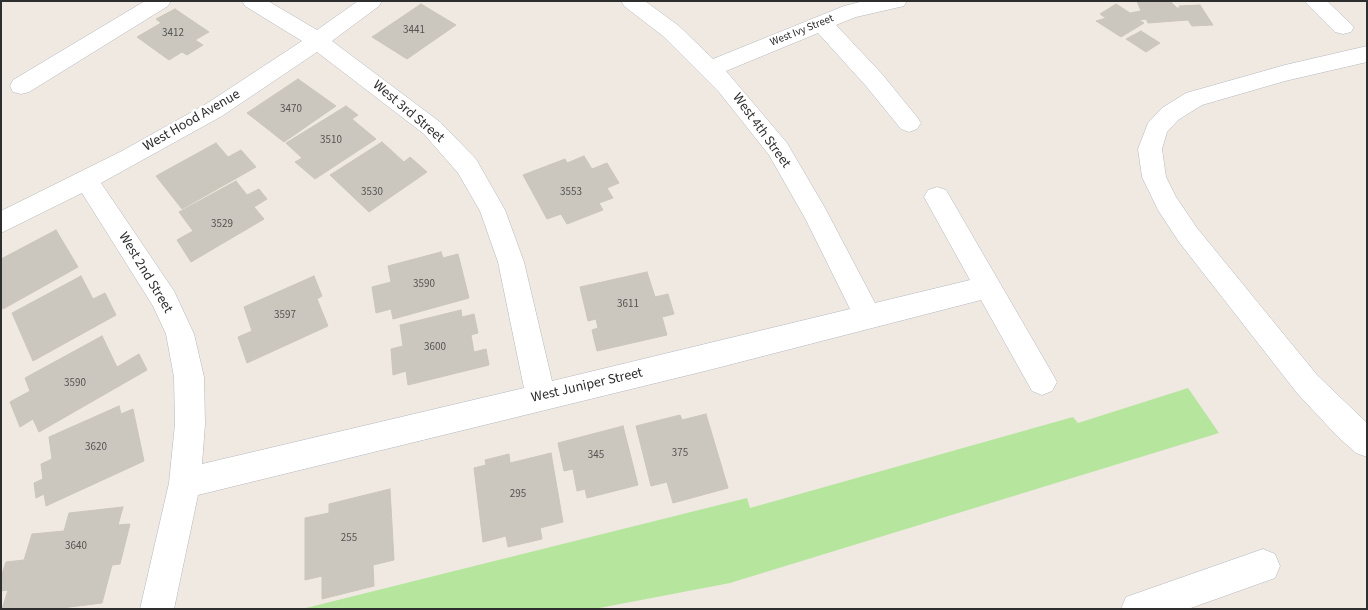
<!DOCTYPE html>
<style>
body{margin:0}
#map{position:relative;width:1368px;height:610px;overflow:hidden;background:#efe9e1;font-family:"Source Sans 3",sans-serif}
canvas{display:block}
.frame{position:absolute;inset:0;border:2px solid #2e2e2e;pointer-events:none}
</style>
<div id="map">
<canvas width="1368" height="610"></canvas>
<div class="frame"></div>
</div>
<script>
const ctx = document.querySelector('canvas').getContext('2d');
ctx.lineJoin = 'round';
function fillPath(path, color) { ctx.fillStyle = color; ctx.fill(path, 'evenodd'); }
const poly = rows => new Path2D(rows.map(r => 'M' + r).join(''));
function trace(path, color, width, dash) { ctx.strokeStyle = color; ctx.lineWidth = width; ctx.lineCap = dash ? 'butt' : 'round'; ctx.setLineDash(dash || []); ctx.stroke(path); }
function write(font, color, halo, rows, align = 'center') {
  ctx.font = font + ' "Source Sans 3",sans-serif'; ctx.lineWidth = 5; ctx.setLineDash([]); ctx.textBaseline = 'middle'; ctx.strokeStyle = halo; ctx.fillStyle = color; for (const [text, x, y, turn = 0] of rows) {
    ctx.save(); ctx.translate(x, y); ctx.rotate((+turn || 0) * Math.PI / 180); ctx.textAlign = isNaN(turn) ? turn : align; if (halo) ctx.strokeText(text, 0, 0); ctx.fillText(text, 0, 0); ctx.restore();
  }
}
fillPath(poly([
 [1188,388,1219,433,730,583,594,609,302,609,747,498,750,508,1073,417,1078,423]
]), '#b6e59e');
const building = poly([
 [1137,1,1170,1,1177,8,1180,8,1179,6,1200,5,1213,25,1192,26,1188,20,1148,23,1146,19,1139,20,1144,23,1121,37,1096,21,1106,18,1100,14,1116,4,1130,13,1141,11,1137,1],
 [421,4,456,25,407,59,372,37,421,4],
 [175,9,209,32,195,40,203,45,187,55,182,52,169,60,137,37,161,23,156,19,175,9],
 [1141,31,1160,43,1146,52,1126,39,1141,31],
 [298,79,336,106,284,142,247,113,298,79],
 [346,106,358,115,352,119,376,139,315,179,295,162,302,158,286,143,346,106],
 [382,142,404,162,410,157,427,172,369,212,330,175,382,142],
 [216,143,228,157,241,150,256,167,182,209,156,176,216,143],
 [584,156,592,169,607,163,619,183,607,188,613,198,599,203,603,210,567,224,561,214,547,219,523,175,565,159,567,163,584,156],
 [236,181,247,195,259,189,267,199,254,207,264,219,191,262,177,240,193,231,179,212,236,181],
 [56,230,78,267,3,309,1,305,1,259,56,230],
 [441,252,443,258,458,254,469,298,393,319,391,309,376,313,372,287,391,282,388,266,441,252],
 [647,272,655,297,668,294,674,314,662,317,667,335,597,351,592,330,598,328,596,319,588,321,580,287,647,272],
 [81,276,93,299,105,293,116,315,33,361,12,313,81,276],
 [314,276,322,296,317,299,328,326,247,363,238,337,252,331,244,307,314,276],
 [461,310,462,317,474,314,478,333,471,335,474,352,486,349,489,365,408,385,406,371,393,375,391,349,403,346,400,325,461,310],
 [102,336,117,367,139,354,147,370,39,432,33,419,20,427,10,402,30,391,25,378,102,336],
 [119,406,121,414,133,409,144,461,46,506,44,494,36,498,34,483,43,479,41,464,52,459,49,437,119,406],
 [706,414,728,488,673,503,667,482,651,486,636,426,680,415,682,420,706,414],
 [623,426,638,485,587,498,585,489,577,491,573,469,564,471,558,443,623,426],
 [551,453,563,522,540,528,542,539,508,547,506,536,483,542,474,468,486,465,485,460,509,454,510,463,551,453],
 [390,489,394,560,373,565,374,586,322,599,322,576,305,580,305,518,329,513,329,504,390,489],
 [123,507,118,525,130,524,120,564,112,565,102,603,54,609,2,609,8,590,1,591,1,577,6,562,24,560,32,534,64,531,69,513,123,507]
]);
fillPath(building, '#cbc7bf');
trace(building, '#cbc5ba', 1);
const minor = poly([
 [145,1,171,1,168,6,29,92,21,94,13,92,10,86,13,80,145,1],
 [242,1,268,1,317,30,358,1,382,1,379,6,332,41,440,122,476,159,505,210,524,262,552,381,850,309,806,220,769,155,719,92,663,36,624,6,621,1,645,1,679,26,713,59,844,6,864,1,907,1,904,6,856,17,836,25,882,74,917,117,921,123,917,129,909,132,901,129,866,86,818,33,726,71,787,143,825,208,875,303,970,280,924,197,928,190,937,187,946,190,1052,373,1057,382,1052,391,1042,395,1032,391,981,300,709,370,198,495,174,609,140,609,169,483,175,424,174,377,166,334,153,306,82,193,1,233,1,211,122,151,206,104,302,41,245,6,242,1],
 [317,52,424,134,458,173,480,211,498,262,524,388,202,464,205,424,204,377,194,334,174,291,101,183,222,116,317,52],
 [1304,1,1327,1,1354,27,1351,32,1343,34,1335,32,1304,1],
 [1367,46,1367,62,1285,81,1202,105,1178,120,1167,132,1162,149,1166,177,1176,197,1197,228,1317,375,1367,423,1367,457,1356,453,1338,437,1297,393,1179,242,1158,210,1142,177,1138,149,1148,123,1162,108,1186,93,1285,65,1367,46],
 [1263,549,1275,554,1280,566,1275,578,1188,609,1121,609,1126,597,1263,549]
]);
trace(minor, '#b4b7c1', 1);
fillPath(minor, '#fff');
write('11px', '#555452', null, [
 ["3441",414,31],
 ["3412",173,34],
 ["3470",291,110],
 ["3510",331,141],
 ["3530",372,193],
 ["3553",571,193],
 ["3529",222,225],
 ["3590",424,285],
 ["3611",628,305],
 ["3597",285,316],
 ["3600",435,348],
 ["3590",75,384],
 ["3620",96,448],
 ["375",680,454],
 ["345",596,456],
 ["295",518,495],
 ["255",349,539],
 ["3640",76,547]
]);
write('11px', '#2e2e2e', '#fff', [
 ["West Ivy Street",802,31,-22]
]);
write('14px', '#2e2e2e', '#fff', [
 ["West 3rd Street",408,112,40],
 ["West Hood Avenue",192,121,-30],
 ["West 4th Street",761,131,54],
 ["West 2nd Street",145,273,59],
 ["West Juniper Street",587,386,-13]
]);
</script>
